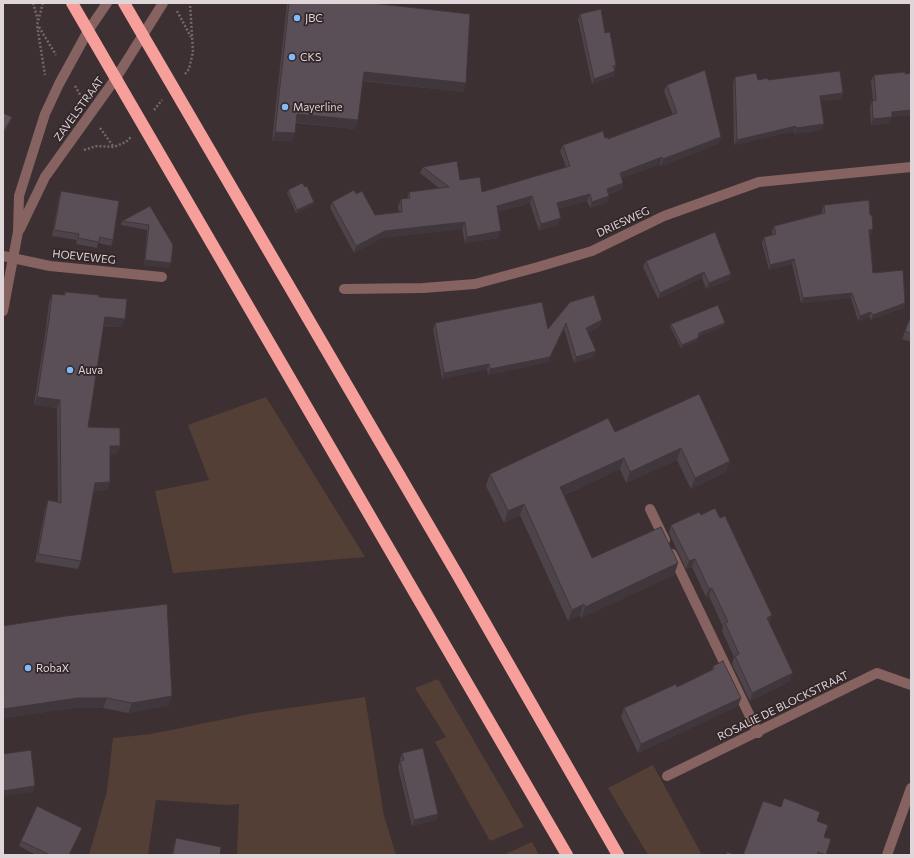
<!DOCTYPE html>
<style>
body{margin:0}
#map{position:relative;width:914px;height:858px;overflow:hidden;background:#3c3033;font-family:Commissioner,sans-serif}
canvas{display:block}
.frame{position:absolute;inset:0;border:4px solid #ded6d8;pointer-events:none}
</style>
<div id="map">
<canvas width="914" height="858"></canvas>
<div class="frame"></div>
</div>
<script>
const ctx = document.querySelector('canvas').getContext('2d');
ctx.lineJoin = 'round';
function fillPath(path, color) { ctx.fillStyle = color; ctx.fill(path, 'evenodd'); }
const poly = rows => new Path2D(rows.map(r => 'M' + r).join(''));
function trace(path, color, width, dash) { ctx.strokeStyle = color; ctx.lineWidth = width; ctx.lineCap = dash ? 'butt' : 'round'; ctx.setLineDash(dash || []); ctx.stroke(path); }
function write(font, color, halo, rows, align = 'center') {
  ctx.font = font + ' Commissioner,sans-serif'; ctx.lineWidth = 3.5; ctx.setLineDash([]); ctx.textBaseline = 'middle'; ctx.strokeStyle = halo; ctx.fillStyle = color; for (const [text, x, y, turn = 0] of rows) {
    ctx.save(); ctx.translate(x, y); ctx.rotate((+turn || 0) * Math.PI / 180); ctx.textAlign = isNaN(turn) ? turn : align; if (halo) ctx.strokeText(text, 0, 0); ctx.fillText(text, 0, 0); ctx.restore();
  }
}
fillPath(poly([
 [266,397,365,557,173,573,155,491,209,480,188,425],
 [438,679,524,827,490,841,435,742,446,737,415,688],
 [365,697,384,816,396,855,237,855,239,804,228,805,156,800,148,855,89,855,107,791,113,738,151,734,255,713],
 [653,765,702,855,648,855,608,788],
 [532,842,539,855,503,855]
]), '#533f36');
trace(poly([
 [33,3,38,20],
 [43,3,37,25,45,75],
 [177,11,191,37],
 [39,27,56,55],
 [185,74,189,69,193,52,190,3],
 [75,86,82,98],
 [154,110,162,100],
 [100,128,113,146],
 [84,150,97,146,114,147,126,142,131,137]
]), '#73686b', 2.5, [2, 2]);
trace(poly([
 [20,229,45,177,116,78,163,3],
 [3,256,50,266,162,277],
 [344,289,423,288,475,284,538,267,592,251,664,216,759,182,911,167],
 [3,311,18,232,19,196,45,114,59,84,88,31,107,3],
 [650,509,665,540],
 [672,554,758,733],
 [667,776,877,673,911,685],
 [887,855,911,788]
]), '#866260', 10);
trace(poly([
 [72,3,567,855],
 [124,3,457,574,618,855]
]), '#f69f9b', 12);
fillPath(poly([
 [287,3,371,3,466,83,463,92,363,81,355,129,296,123,292,141,272,141],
 [580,14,605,33,616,65,613,76,592,84,578,19],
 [874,75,892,117,890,123,871,125,870,107,872,101,873,101,871,81],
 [735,77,758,80,768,80,843,93,841,99,821,101,824,124,821,130,794,134,794,131,734,145,733,83],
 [667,85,721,137,718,144,661,166,660,164,622,178,623,183,621,190,609,194,607,202,590,208,587,201,558,209,558,225,539,231,530,203,498,212,499,238,465,243,462,229,382,238,354,253,330,208,332,202,356,194,375,215,399,212,398,206,401,199,407,199,409,192,439,188,420,173,423,167,460,180,482,192,566,167,560,151,563,145,605,138,608,139,673,115,664,91],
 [288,190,314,202,313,205,296,213,287,193],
 [61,191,113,240,111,246,98,243,97,248,76,244,77,240,52,236,59,197],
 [824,205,871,235,870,235,873,273,905,303,903,308,871,320,869,317,858,321,851,298,801,303,792,264,769,270,762,243,764,237,773,235,772,231,774,226,822,213,822,211],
 [150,206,169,268,144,265,147,230,121,225,122,221],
 [646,261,731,274,729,280,706,289,702,278,658,299,643,267],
 [65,292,99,297,122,327,103,326,88,427,120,446,117,454,110,454,110,482,107,490,94,491,81,561,78,569,35,562,45,509,48,500,58,502,57,408,34,405,46,328,49,302,52,294,64,295],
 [570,302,600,326,588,332,596,351,594,357,574,363,564,329,548,362,488,375,487,369,442,379,433,329,435,323,548,329],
 [911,316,911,342,902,339],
 [725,323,724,326,699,336,697,341,681,348,670,326,671,324],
 [699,394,730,461,726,472,691,489,677,460,626,483,620,469,564,495,592,558,678,563,674,575,581,618,580,615,568,621,520,515,504,523,486,486,490,474,615,432],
 [701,515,720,518,772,615,769,623,790,681,750,701,732,664,734,657,722,631,723,627,709,596,706,597,692,567,686,569,669,533,671,525],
 [3,626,172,696,168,706,128,713,103,708,74,708,3,718],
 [713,666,741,698,738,706,638,753,621,717,624,708,677,687,711,671],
 [402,753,438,814,436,820,412,826,398,767,400,761,400,759],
 [817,821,824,837,826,855,743,855],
 [80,834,69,855,36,855,19,846,21,841],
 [176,838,220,855,172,855,174,844]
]), '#4d444a');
fillPath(poly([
 [615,71,613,76,592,84,594,79],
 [364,72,466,83,463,92,361,80],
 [843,93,841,99,818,102,820,96],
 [911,110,911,116,892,117,890,123,871,125,873,119,892,112],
 [297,114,358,120,355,129,294,122],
 [12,117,10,123,3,135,3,133],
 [824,124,821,130,794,134,796,128],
 [796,126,794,131,734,145,737,140],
 [275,132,295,133,292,141,272,141],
 [721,137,718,144,661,166,663,159],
 [662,157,660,164,617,180,620,173],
 [623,183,621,190,604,195,607,189],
 [590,194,587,201,554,210,557,203],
 [532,196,530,203,495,213,497,206],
 [609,196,607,202,590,208,592,202],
 [314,202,313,205,296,213,297,210],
 [561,218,558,225,539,231,541,224],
 [465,222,462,229,382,238,354,253,356,246,385,231],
 [873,229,871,235,867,235,869,230],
 [501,231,499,238,465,243,467,237],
 [794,259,792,264,769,270,770,265],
 [145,260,171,263,169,268,144,265],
 [704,272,702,278,658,299,660,293],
 [731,274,729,280,706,289,709,283],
 [852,293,851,298,801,303,803,298],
 [905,303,903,308,871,320,873,315],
 [871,312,869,317,858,321,860,316],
 [105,317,125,319,122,327,102,325],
 [602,320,600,326,584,334,586,328],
 [566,323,564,329,548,362,488,375,490,369],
 [725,323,724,326,698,336,699,333],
 [698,338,697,341,681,348,682,345],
 [596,351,594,357,574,363,576,357],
 [489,364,487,369,442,379,444,373],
 [37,397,60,400,57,408,34,405],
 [110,446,120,446,117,454,107,454],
 [681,448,677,460,626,483,630,472],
 [624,458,620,469,556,498,560,487],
 [730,461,726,472,691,489,695,478],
 [110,482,107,490,92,491,95,483],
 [524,504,520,515,504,523,508,511],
 [695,559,692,567,686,569,689,561],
 [678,563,674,575,581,618,585,607],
 [712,588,709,596,706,597,709,589],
 [584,604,580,615,568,621,572,610],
 [772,615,769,623,767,618],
 [793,673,790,681,750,701,752,693],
 [172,696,168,706,128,713,132,703],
 [78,698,107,698,103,708,74,708,3,718,3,709],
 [741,698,738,706,638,753,641,744],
 [35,786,33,792,3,796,3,791],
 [438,814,436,820,412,826,414,820],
 [82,828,80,834,69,855]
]), '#3f373c');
const building = poly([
 [289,3,371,3,470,14,466,83,364,72,358,120,297,114,295,133,275,132,289,3],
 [601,9,605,33,610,32,616,65,613,66,615,71,594,79,580,14,601,9],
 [705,70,721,137,663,159,662,157,620,173,623,183,607,189,609,196,592,202,590,194,557,203,561,218,541,224,532,196,497,206,501,231,467,237,465,222,385,231,356,246,332,202,354,190,356,194,362,191,375,215,402,212,401,199,410,198,409,192,449,187,423,167,457,161,460,180,480,177,482,192,570,166,563,145,603,131,605,138,608,137,608,139,677,113,667,85,705,70],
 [840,71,843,93,820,96,824,124,796,128,796,126,737,140,735,77,756,73,758,80,768,78,768,80,840,71],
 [905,72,905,74,911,73,911,110,892,112,892,117,873,119,872,101,876,100,874,75,905,72],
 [3,113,12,117,3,133,3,113],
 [302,183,305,187,307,186,314,202,297,210,288,190,302,183],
 [61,191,119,201,113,240,100,237,99,242,78,238,79,234,54,230,61,191],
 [869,200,870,215,872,215,873,229,869,230,873,273,903,270,905,303,873,315,871,312,860,316,852,293,803,298,794,259,770,265,764,237,776,234,774,226,825,213,824,205,869,200],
 [150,206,173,245,171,263,145,260,149,225,122,221,150,206],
 [715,232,731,274,709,283,704,272,660,293,646,261,715,232],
 [65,292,99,295,99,297,127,299,125,319,105,317,88,427,120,428,120,446,110,446,110,482,95,483,81,561,38,554,48,500,61,503,60,400,37,397,49,320,52,294,65,295,65,292],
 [594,295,602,320,586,328,596,351,576,357,566,323,550,357,490,369,489,364,444,373,435,323,542,302,548,329,570,302,594,295],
 [718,305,725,323,699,333,698,338,682,345,671,324,718,305],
 [911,316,911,334,905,331,911,316],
 [699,394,730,461,695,478,681,448,630,472,624,458,560,487,592,558,661,527,678,563,585,607,584,604,572,610,524,504,508,511,490,474,608,418,615,432,699,394],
 [715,508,720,518,725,516,772,615,767,618,793,673,752,693,735,656,739,654,725,623,728,622,712,588,709,589,695,559,689,561,671,525,699,512,701,515,715,508],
 [167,604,172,696,132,703,107,698,78,698,3,709,3,689,4,689,3,681,3,626,66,616,167,604],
 [723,661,741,698,641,744,624,708,676,684,677,687,714,669,713,666,723,661],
 [423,748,438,814,414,820,400,761,404,760,402,753,423,748],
 [31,750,35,786,3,791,3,754,31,750],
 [784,798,820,812,817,821,828,825,824,837,831,839,826,855,818,852,817,855,743,855,763,801,781,807,784,798],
 [37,806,82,828,69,855,50,855,21,841,37,806],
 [176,838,221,847,220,855,173,855,176,838],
 [727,852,736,855,726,855,727,852]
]);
fillPath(building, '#5a4f56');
trace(building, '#3f373c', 1);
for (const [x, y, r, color] of [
 [297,18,4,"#81bcfa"],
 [292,57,4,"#81bcfa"],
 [285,107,4,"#81bcfa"],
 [70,370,4,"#81bcfa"],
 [28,668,4,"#81bcfa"]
]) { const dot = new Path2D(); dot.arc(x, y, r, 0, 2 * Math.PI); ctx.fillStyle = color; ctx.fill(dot); trace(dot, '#322629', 1.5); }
write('11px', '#ded6d8', '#322629', [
 ["JBC",305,18],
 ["CKS",300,57],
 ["Mayerline",293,107],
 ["Auva",78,370],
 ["RobaX",36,668]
], 'left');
write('11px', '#ded6d8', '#322629', [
 ["ZAVELSTRAAT",79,109,-54],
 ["DRIESWEG",623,222,-25],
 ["HOEVEWEG",84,257,6],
 ["ROSALIE DE BLOCKSTRAAT",783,706,-26]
]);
</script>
